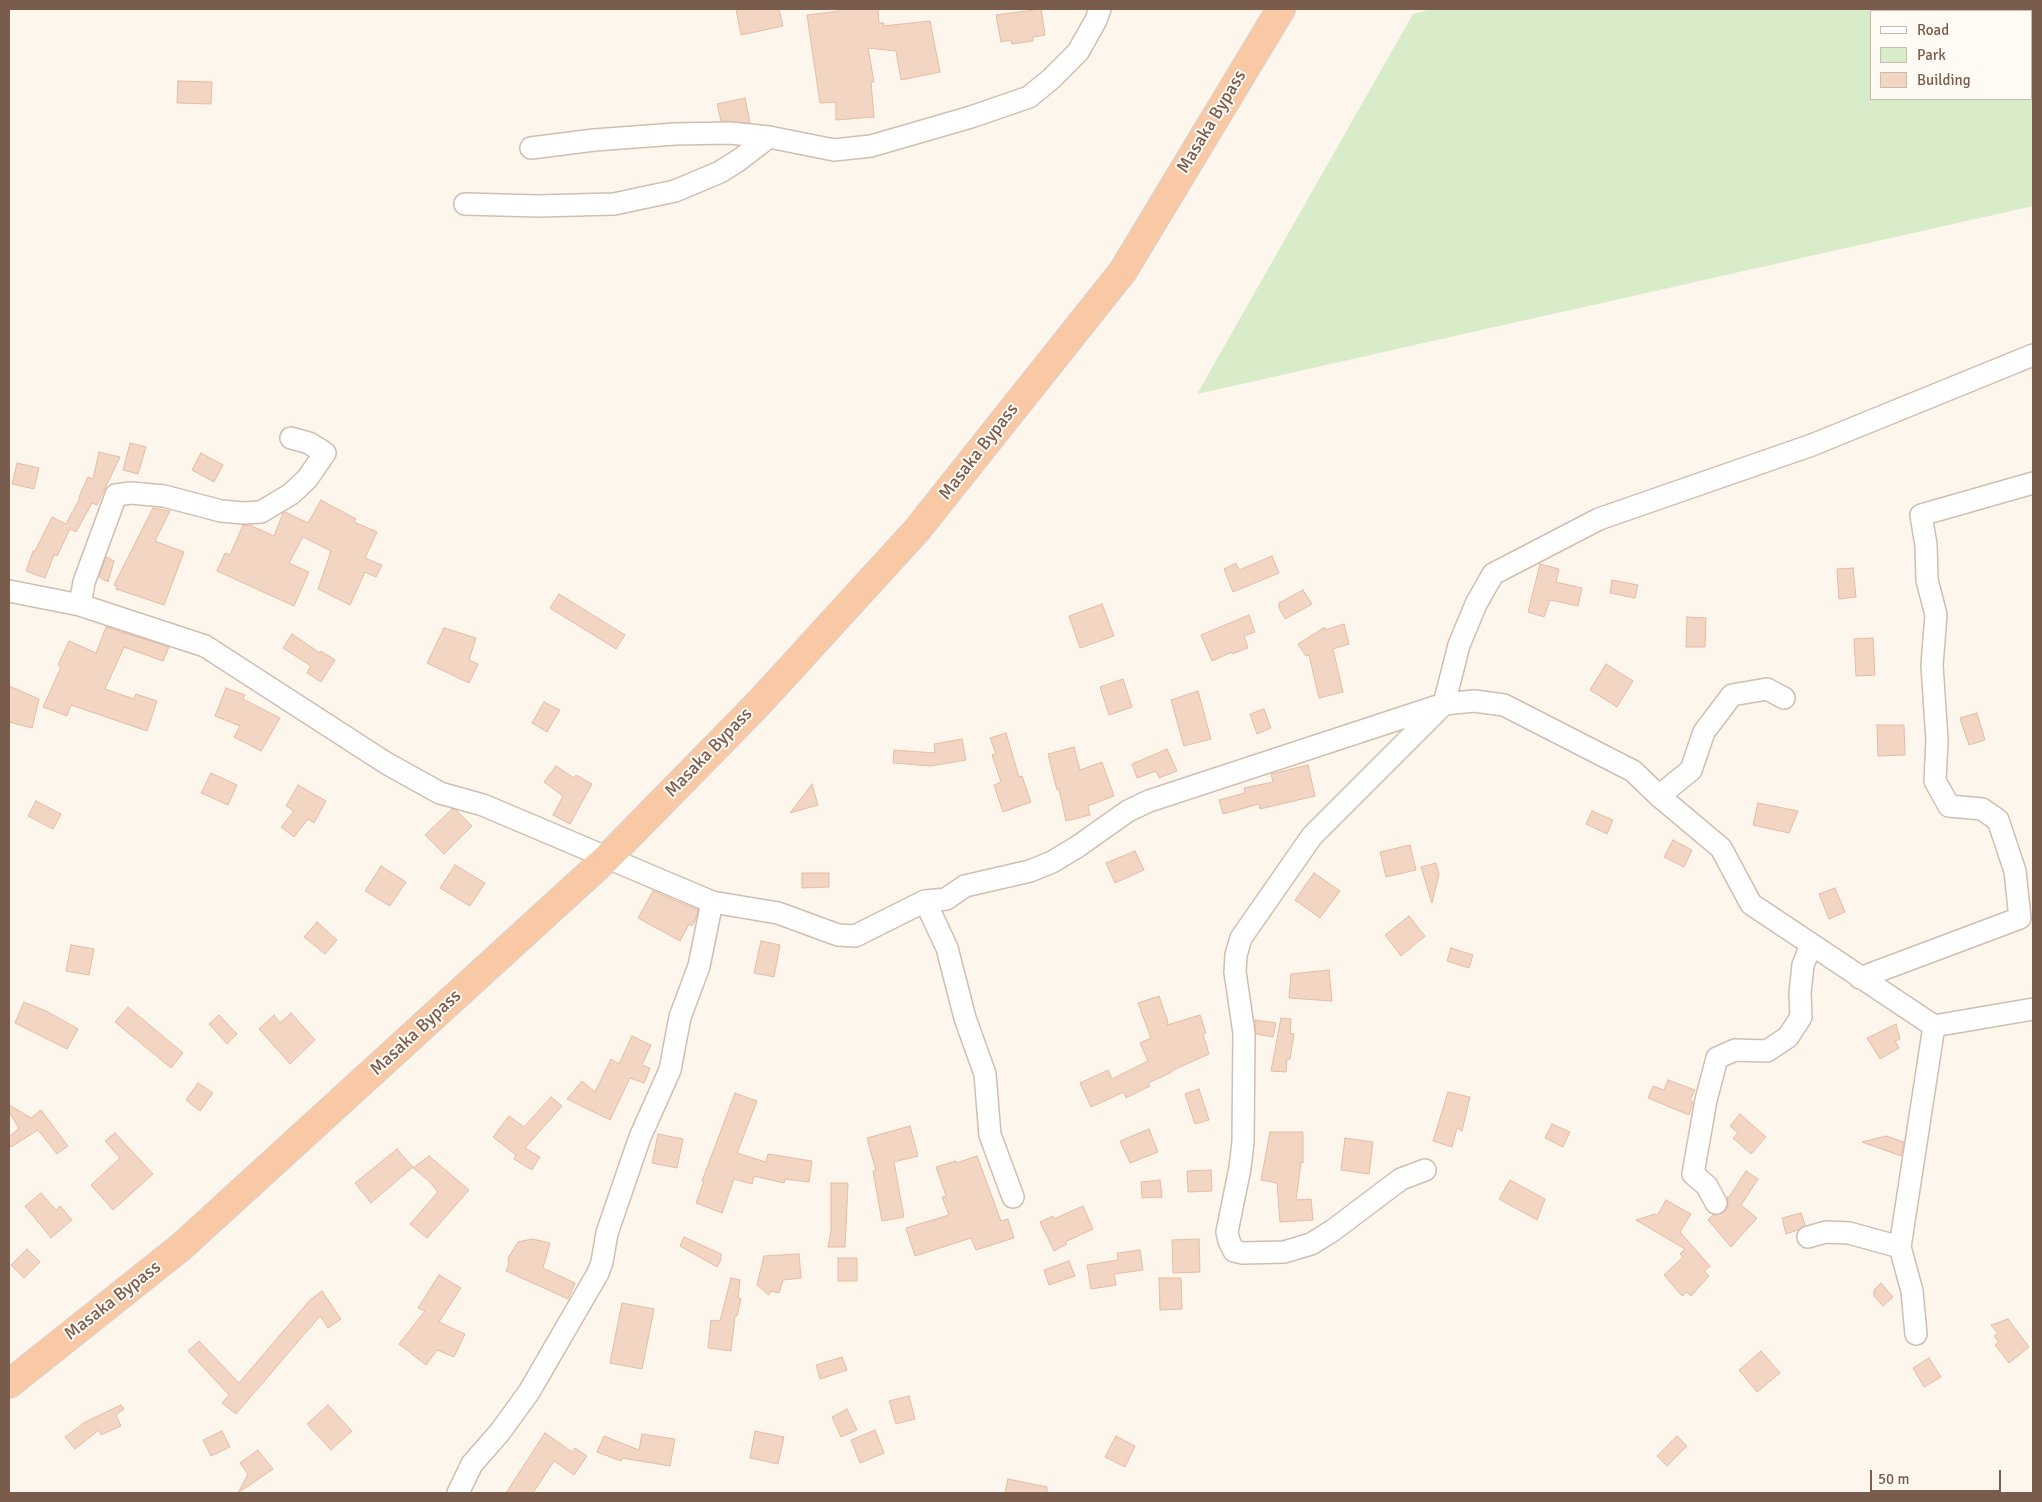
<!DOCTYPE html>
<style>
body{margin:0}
#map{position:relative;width:2042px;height:1502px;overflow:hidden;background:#fdf6ec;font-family:Signika,sans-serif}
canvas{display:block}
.frame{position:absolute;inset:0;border:10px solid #7a5c4d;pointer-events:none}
.legend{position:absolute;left:1870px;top:10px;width:162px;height:90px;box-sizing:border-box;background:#fffaf3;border:1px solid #cabbb1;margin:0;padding:6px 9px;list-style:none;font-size:15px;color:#7a5c4d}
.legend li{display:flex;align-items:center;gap:10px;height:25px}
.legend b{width:25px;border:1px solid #cabbb1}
.scale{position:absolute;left:1870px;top:1470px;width:131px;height:22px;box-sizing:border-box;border:2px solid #7a5c4d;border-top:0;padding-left:6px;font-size:15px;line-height:18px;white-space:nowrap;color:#7a5c4d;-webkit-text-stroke:4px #fffaf3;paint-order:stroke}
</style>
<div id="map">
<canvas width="2042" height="1502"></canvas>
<div class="frame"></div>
<ul class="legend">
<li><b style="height:6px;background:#fff"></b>Road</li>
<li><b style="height:14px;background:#d8ecc9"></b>Park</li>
<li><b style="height:14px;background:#f3d5c3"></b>Building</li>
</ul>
<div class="scale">50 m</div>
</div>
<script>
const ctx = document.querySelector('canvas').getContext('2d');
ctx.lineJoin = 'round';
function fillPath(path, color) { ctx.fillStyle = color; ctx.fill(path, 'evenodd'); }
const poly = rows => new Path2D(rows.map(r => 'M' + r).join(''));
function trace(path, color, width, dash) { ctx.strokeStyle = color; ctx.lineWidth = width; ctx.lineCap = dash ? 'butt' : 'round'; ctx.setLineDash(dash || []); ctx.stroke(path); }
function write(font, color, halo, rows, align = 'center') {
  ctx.font = font + ' Signika,sans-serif'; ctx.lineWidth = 4; ctx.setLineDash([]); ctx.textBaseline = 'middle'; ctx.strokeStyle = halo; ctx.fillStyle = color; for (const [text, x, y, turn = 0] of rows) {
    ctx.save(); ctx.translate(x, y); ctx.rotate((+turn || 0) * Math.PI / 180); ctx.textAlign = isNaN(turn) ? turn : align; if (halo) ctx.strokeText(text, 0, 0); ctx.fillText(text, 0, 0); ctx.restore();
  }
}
fillPath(poly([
 [1431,9,2033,9,2033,206,1197,394,1413,14],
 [1871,11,2031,11,2031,99,1871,99]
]), '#d8ecc9');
const building = poly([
 [736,9,779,9,783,26,741,35,736,9],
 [840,9,878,9,879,23,884,23,883,26,930,21,940,72,901,80,896,51,868,48,874,82,871,82,874,117,836,120,836,102,820,103,807,15,840,11,840,9],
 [1041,9,1045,35,1033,37,1033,41,1012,44,1011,40,1001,42,996,15,1041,9],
 [178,81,212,82,211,104,177,103,178,81],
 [745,98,750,123,721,121,717,104,745,98],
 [130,443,146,447,138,474,123,470,130,443],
 [99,452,120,457,97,505,92,503,76,532,70,529,57,556,54,555,45,578,26,571,33,551,35,551,52,517,66,524,80,498,79,497,88,477,93,479,99,452],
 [201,453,223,465,214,482,192,470,201,453],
 [17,463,39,468,34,489,12,484,17,463],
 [321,500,356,519,354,522,377,532,365,558,382,565,376,577,365,572,350,605,318,589,331,551,303,537,289,563,309,572,294,606,217,571,225,553,230,555,243,525,250,525,274,536,283,513,285,512,308,523,321,500],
 [153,508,170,511,155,541,184,552,164,605,116,589,117,586,114,585,153,508],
 [1272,556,1279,573,1233,592,1224,569,1236,563,1239,570,1272,556],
 [106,557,114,561,108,582,99,577,106,557],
 [1540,564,1559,569,1556,582,1582,588,1578,606,1550,600,1544,617,1528,612,1540,564],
 [1853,568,1856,597,1839,599,1837,569,1853,568],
 [1612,580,1638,585,1635,598,1610,593,1612,580],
 [1303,590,1312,604,1285,619,1279,608,1279,603,1303,590],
 [559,594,625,635,616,649,550,608,559,594],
 [1102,604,1114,636,1080,648,1069,616,1102,604],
 [1249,615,1255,632,1244,636,1248,648,1232,654,1232,652,1212,661,1201,635,1249,615],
 [1687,617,1706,618,1705,647,1686,647,1687,617],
 [1344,624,1349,644,1333,649,1343,692,1319,698,1309,655,1306,656,1298,644,1325,627,1325,630,1344,624],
 [106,627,169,647,163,661,124,647,105,689,134,699,136,694,157,701,147,731,71,705,67,716,43,707,61,667,58,665,69,641,96,653,106,627],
 [444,628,476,638,469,660,478,664,469,683,427,663,444,628],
 [292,634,320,653,321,651,335,660,321,682,307,673,311,666,283,648,292,634],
 [1873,638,1875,675,1856,676,1854,639,1873,638],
 [1606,664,1633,681,1617,707,1590,690,1606,664],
 [1123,679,1132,707,1109,715,1100,687,1123,679],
 [9,686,39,699,32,728,9,722,9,686],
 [226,688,245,695,243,699,280,718,261,751,234,737,240,726,215,716,226,688],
 [1198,691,1211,739,1184,746,1171,700,1198,691],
 [544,702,560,710,547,732,532,723,544,702],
 [1264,709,1271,728,1257,734,1250,714,1264,709],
 [1977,713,1985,740,1969,745,1960,718,1977,713],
 [1877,725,1904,725,1905,755,1878,756,1877,725],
 [1006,733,1019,777,1022,776,1031,802,1003,812,994,785,1001,782,992,755,996,754,990,738,1006,733],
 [962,739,966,760,931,766,893,763,894,750,935,753,934,744,962,739],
 [1074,747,1080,770,1102,762,1114,796,1088,806,1090,815,1066,821,1059,789,1057,790,1048,754,1074,747],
 [1167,749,1177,771,1159,778,1156,771,1137,778,1132,764,1167,749],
 [1308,765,1315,796,1260,809,1259,804,1223,814,1219,800,1245,793,1244,788,1273,782,1271,774,1308,765],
 [556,766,574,778,576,775,592,784,570,824,553,815,563,796,544,782,556,766],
 [211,773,237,785,228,805,201,793,211,773],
 [812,784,818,805,790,813,812,784],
 [298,785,326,801,314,823,308,819,294,837,281,827,294,811,286,806,298,785],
 [36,801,61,814,53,829,28,816,36,801],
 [1758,803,1798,811,1789,833,1753,825,1758,803],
 [452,809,456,810,472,826,444,854,425,835,452,809],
 [1592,811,1613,820,1607,834,1586,824,1592,811],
 [1673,840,1692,850,1684,867,1664,857,1673,840],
 [1410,845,1416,870,1386,877,1380,852,1410,845],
 [1135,851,1144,870,1115,883,1106,863,1135,851],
 [1436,863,1439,874,1432,903,1421,867,1436,863],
 [455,865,485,883,470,906,440,888,455,865],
 [381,866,406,882,390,906,365,891,381,866],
 [802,873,829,873,829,887,802,888,802,873],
 [1314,873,1340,891,1320,918,1295,900,1314,873],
 [1835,888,1845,912,1829,919,1819,894,1835,888],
 [653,891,698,910,695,921,692,926,689,924,680,941,638,918,653,891],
 [1409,916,1425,936,1401,956,1385,935,1409,916],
 [317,922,337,940,325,954,304,937,317,922],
 [761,941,780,945,774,977,754,973,761,941],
 [71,945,94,949,89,975,66,971,71,945],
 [1451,948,1473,955,1469,968,1447,961,1451,948],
 [1329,970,1332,1001,1289,998,1291,974,1329,970],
 [1159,996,1168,1022,1167,1025,1200,1015,1206,1033,1203,1034,1209,1054,1171,1071,1172,1072,1148,1083,1150,1086,1126,1098,1124,1092,1091,1107,1080,1083,1108,1070,1112,1079,1148,1061,1140,1043,1151,1038,1138,1003,1159,996],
 [24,1002,46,1011,78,1029,67,1049,15,1023,24,1002],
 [128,1007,183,1053,171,1068,115,1022,128,1007],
 [291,1013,315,1040,290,1064,259,1029,274,1015,280,1023,291,1013],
 [219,1015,237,1034,227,1044,209,1024,219,1015],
 [1281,1018,1291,1019,1290,1033,1294,1034,1290,1059,1287,1059,1286,1072,1271,1071,1281,1018],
 [1255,1020,1276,1023,1273,1037,1256,1034,1255,1020],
 [1896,1024,1900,1039,1895,1041,1899,1048,1880,1059,1867,1038,1896,1024],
 [632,1036,651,1045,642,1065,650,1068,644,1083,630,1078,610,1120,567,1099,582,1081,595,1092,611,1059,619,1064,632,1036],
 [1668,1080,1695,1090,1690,1100,1693,1102,1689,1115,1648,1098,1653,1086,1664,1090,1668,1080],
 [198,1083,213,1093,200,1111,186,1100,198,1083],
 [1199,1089,1209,1120,1195,1124,1185,1094,1199,1089],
 [1448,1092,1470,1097,1462,1131,1457,1128,1452,1147,1433,1141,1448,1092],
 [735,1093,757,1101,737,1153,766,1162,768,1154,812,1161,809,1182,785,1179,784,1183,754,1176,752,1184,734,1179,722,1213,696,1203,704,1181,702,1181,735,1093],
 [551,1097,562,1106,525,1148,540,1157,532,1170,514,1159,516,1155,493,1137,509,1116,524,1127,551,1097],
 [9,1105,31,1118,41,1110,68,1146,57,1154,38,1130,11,1147,9,1144,9,1137,19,1128,9,1112,9,1105],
 [1740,1114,1766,1137,1751,1154,1733,1138,1738,1133,1730,1126,1740,1114],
 [1552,1124,1570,1132,1563,1147,1545,1138,1552,1124],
 [910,1126,918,1156,894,1162,904,1217,882,1221,873,1171,876,1171,867,1138,910,1126],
 [1149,1129,1158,1152,1130,1163,1120,1141,1149,1129],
 [1270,1132,1303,1132,1303,1163,1301,1162,1296,1200,1311,1199,1313,1220,1280,1222,1277,1183,1261,1180,1270,1132],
 [115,1133,153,1174,113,1210,91,1185,120,1158,105,1141,115,1133],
 [658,1134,683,1139,677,1168,652,1163,658,1134],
 [1886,1136,1904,1142,1901,1156,1862,1142,1886,1136],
 [1345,1138,1373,1142,1369,1174,1341,1170,1345,1138],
 [397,1149,413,1167,371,1203,355,1183,397,1149],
 [429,1156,469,1190,427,1238,410,1224,438,1192,429,1181,413,1168,429,1156],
 [977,1156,1001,1221,1008,1219,1014,1238,976,1250,971,1238,915,1256,906,1228,949,1215,942,1197,946,1196,936,1167,956,1161,956,1163,977,1156],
 [1211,1170,1212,1191,1188,1192,1187,1171,1211,1170],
 [1746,1171,1758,1179,1741,1205,1757,1218,1731,1247,1708,1220,1713,1215,1721,1214,1726,1210,1728,1204,1727,1197,1729,1197,1746,1171],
 [1160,1180,1162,1197,1142,1198,1141,1182,1160,1180],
 [1510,1180,1545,1199,1537,1220,1499,1199,1510,1180],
 [831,1183,848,1183,845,1247,828,1247,831,1230,831,1183],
 [41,1193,56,1210,60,1206,72,1220,51,1238,25,1206,41,1193],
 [1666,1200,1691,1214,1680,1232,1710,1266,1704,1271,1709,1276,1691,1296,1687,1292,1682,1296,1664,1275,1683,1257,1680,1254,1685,1249,1636,1220,1655,1214,1657,1216,1666,1200],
 [1083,1206,1093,1229,1065,1242,1067,1244,1054,1251,1040,1222,1053,1216,1054,1219,1083,1206],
 [1801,1213,1805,1225,1798,1230,1786,1234,1782,1218,1801,1213],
 [684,1237,721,1254,721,1260,717,1267,680,1246,684,1237],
 [532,1239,550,1243,543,1268,575,1283,568,1299,506,1271,509,1264,508,1258,518,1242,532,1239],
 [1199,1239,1200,1272,1173,1273,1172,1240,1199,1239],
 [27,1249,40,1262,24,1278,11,1265,27,1249],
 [1140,1250,1143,1270,1114,1274,1116,1285,1091,1289,1087,1265,1118,1260,1117,1253,1140,1250],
 [799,1254,801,1278,783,1280,779,1293,771,1291,769,1295,757,1285,764,1256,799,1254],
 [838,1258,857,1258,857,1281,838,1281,838,1258],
 [1069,1261,1075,1276,1049,1285,1044,1270,1069,1261],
 [439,1275,461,1288,439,1322,465,1334,454,1357,437,1350,426,1365,399,1344,425,1311,418,1308,439,1275],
 [731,1278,740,1280,738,1298,741,1299,737,1316,735,1316,731,1351,708,1348,711,1320,720,1321,731,1278],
 [1159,1278,1181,1278,1182,1309,1160,1310,1159,1278],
 [1881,1283,1893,1297,1883,1306,1874,1296,1874,1290,1881,1283],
 [322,1291,341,1319,328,1328,320,1316,236,1414,222,1403,229,1395,188,1351,199,1341,239,1383,310,1300,322,1291],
 [622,1303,654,1309,642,1369,610,1363,622,1303],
 [2008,1319,2029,1347,2009,1363,1995,1345,1999,1342,1994,1336,1998,1333,1991,1325,2008,1319],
 [1761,1351,1780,1373,1757,1392,1739,1370,1761,1351],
 [842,1357,847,1370,820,1379,816,1365,842,1357],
 [1929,1358,1941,1377,1924,1387,1913,1368,1929,1358],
 [909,1396,915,1419,896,1424,889,1401,909,1396],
 [121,1405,124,1409,116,1415,121,1426,101,1435,99,1430,75,1449,65,1437,85,1422,121,1405],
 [328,1405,352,1431,331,1450,307,1424,328,1405],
 [847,1409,857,1430,841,1437,832,1417,847,1409],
 [875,1430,884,1453,860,1463,851,1440,875,1430],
 [222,1431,230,1447,211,1456,203,1440,222,1431],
 [755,1431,784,1437,778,1464,750,1458,755,1431],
 [545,1433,572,1452,575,1448,587,1456,574,1475,554,1461,533,1493,506,1493,545,1433],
 [642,1434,675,1439,670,1466,622,1458,621,1461,597,1452,604,1436,639,1450,642,1434],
 [1116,1436,1135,1446,1125,1467,1105,1457,1116,1436],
 [1677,1436,1687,1446,1667,1466,1657,1456,1677,1436],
 [258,1450,273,1469,238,1493,248,1474,240,1463,258,1450],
 [1008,1479,1047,1487,1047,1493,1005,1493,1008,1479]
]);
fillPath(building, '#f3d5c3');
trace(building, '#e6bba3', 1);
const minor = poly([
 [531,148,594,140,675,134,730,133,769,137],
 [465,204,538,206,614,204,675,191,720,172,739,160,769,137,834,150,871,146,971,117,1029,97,1051,79,1078,52,1096,20,1100,9],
 [9,591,80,605,205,646,386,763,440,793,483,805,712,902,778,913,838,935,855,936,925,901,946,899,965,886,1030,871,1052,862,1077,847,1128,811,1149,801,1444,704,1474,701,1504,705,1633,771,1659,796,1691,770,1704,732,1732,695,1767,689,1784,698],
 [80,605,84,582,116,495,131,493,164,496,221,511,244,513,261,512,291,494,307,479,325,453,309,443,291,438],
 [1659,796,1721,848,1751,904,1934,1026,2033,1009],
 [925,901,947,948,965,1018,985,1074,990,1135,1013,1197],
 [1860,978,2020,918,2015,871,1998,820,1982,809,1949,806,1935,781,1937,740,1932,665,1936,615,1927,580,1926,545,1921,515,2033,483],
 [1425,1170,1401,1179,1332,1231,1311,1244,1284,1252,1243,1253,1234,1251,1229,1241,1227,1232,1240,1168,1243,1142,1244,1033,1235,972,1236,955,1241,938,1312,836,1444,704,1459,645,1476,604,1493,574,1599,519,1812,445,2033,355],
 [1716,1203,1707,1186,1693,1174,1706,1100,1717,1058,1735,1050,1767,1051,1788,1037,1801,1017,1800,993,1803,965,1811,945],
 [1808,1237,1826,1232,1849,1233,1900,1247],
 [1916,1334,1912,1291,1900,1247,1934,1026],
 [458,1493,472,1464,500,1432,529,1392,598,1273,602,1262,607,1233,640,1137,670,1070,680,1017,699,966,712,902]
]);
const trunk = poly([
 [9,1384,181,1247,608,857,759,703,917,530,1123,271,1281,9]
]);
trace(minor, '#d1beb0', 24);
trace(trunk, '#dad1cd', 30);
trace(minor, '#fff', 21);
trace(trunk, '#f9c8a4', 28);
write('18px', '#7a5c4d', '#fffaf3', [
 ["Masaka Bypass",1212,122,-59],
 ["Masaka Bypass",979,452,-52],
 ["Masaka Bypass",709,753,-46],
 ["Masaka Bypass",416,1033,-43],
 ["Masaka Bypass",113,1301,-38]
]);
</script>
